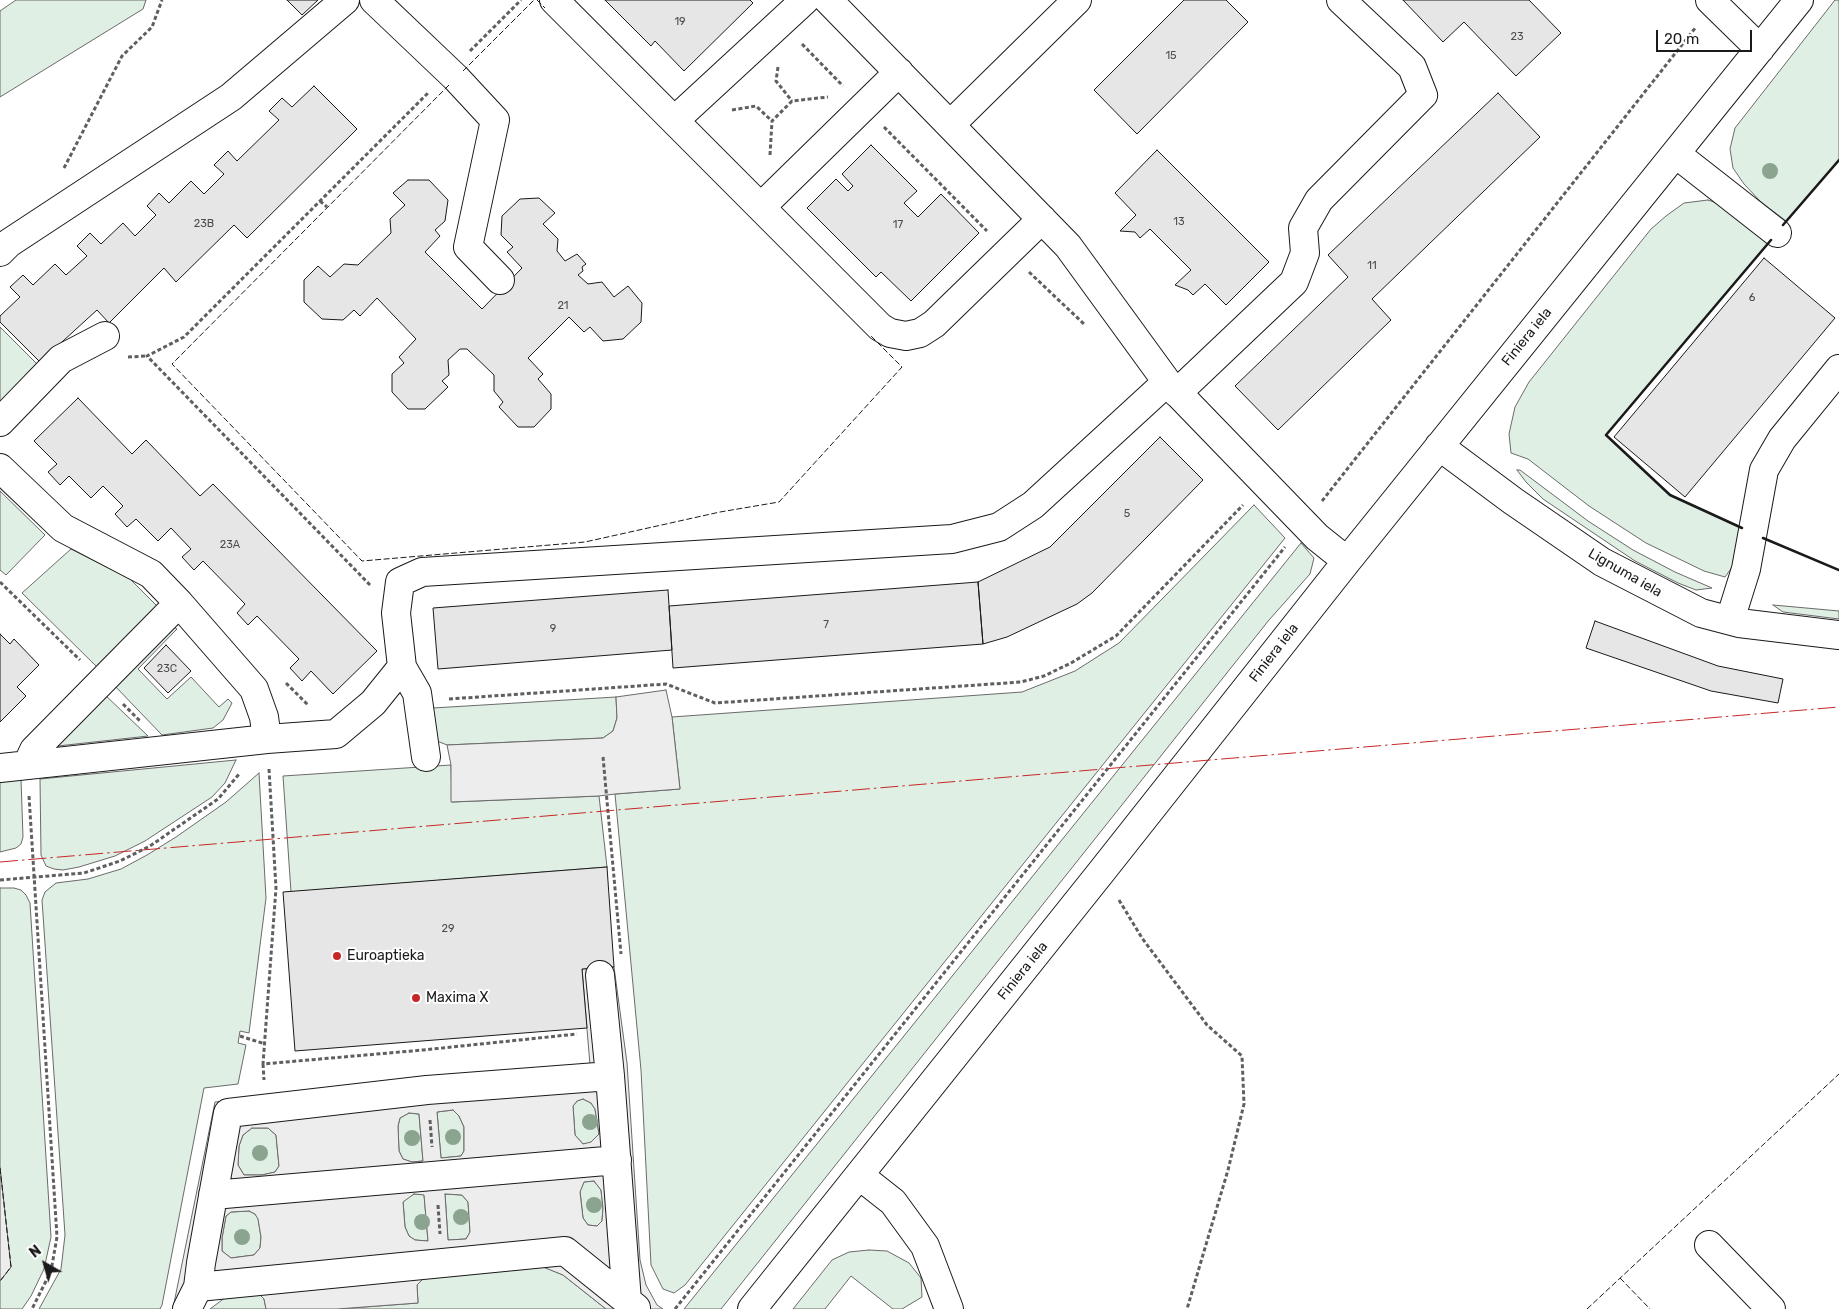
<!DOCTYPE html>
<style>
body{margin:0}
#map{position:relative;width:1839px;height:1309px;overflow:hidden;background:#fff;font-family:Rubik,sans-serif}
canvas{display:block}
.north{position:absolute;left:20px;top:1239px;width:50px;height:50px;-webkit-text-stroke:4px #fff;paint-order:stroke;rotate:322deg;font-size:14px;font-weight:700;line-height:20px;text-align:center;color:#1a1a1a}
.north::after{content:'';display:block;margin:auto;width:18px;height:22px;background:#1a1a1a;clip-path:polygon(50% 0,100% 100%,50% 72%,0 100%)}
.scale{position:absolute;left:1656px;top:30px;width:96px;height:22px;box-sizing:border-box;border:2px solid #1a1a1a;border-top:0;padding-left:6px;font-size:15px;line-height:18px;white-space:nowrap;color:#1a1a1a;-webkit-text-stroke:4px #fff;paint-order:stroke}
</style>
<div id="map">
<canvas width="1839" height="1309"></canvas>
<div class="north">N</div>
<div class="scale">20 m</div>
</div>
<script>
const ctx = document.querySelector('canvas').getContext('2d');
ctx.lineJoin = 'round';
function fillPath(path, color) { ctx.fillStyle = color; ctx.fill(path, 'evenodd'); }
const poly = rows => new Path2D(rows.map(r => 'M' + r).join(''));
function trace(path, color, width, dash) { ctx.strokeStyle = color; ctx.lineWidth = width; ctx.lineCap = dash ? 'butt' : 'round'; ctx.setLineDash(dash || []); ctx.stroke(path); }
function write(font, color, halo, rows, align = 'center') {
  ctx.font = font + ' Rubik,sans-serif'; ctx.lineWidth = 4; ctx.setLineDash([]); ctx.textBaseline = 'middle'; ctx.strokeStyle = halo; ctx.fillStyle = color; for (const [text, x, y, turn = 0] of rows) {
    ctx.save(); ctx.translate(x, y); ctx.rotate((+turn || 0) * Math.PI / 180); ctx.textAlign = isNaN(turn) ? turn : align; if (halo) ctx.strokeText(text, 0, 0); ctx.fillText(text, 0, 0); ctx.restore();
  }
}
const green = poly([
 [16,0,146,0,143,9,0,97,0,11,16,0],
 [1835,0,1839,0,1839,160,1786,221,1761,202,1744,184,1733,168,1730,149,1735,128,1835,0],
 [1708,200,1726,206,1770,241,1606,435,1670,495,1741,528,1733,566,1725,577,1704,571,1646,543,1589,506,1528,459,1511,453,1509,434,1515,407,1529,382,1651,229,1666,216,1684,203,1708,200],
 [0,327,37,364,0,402,0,327],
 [1517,470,1520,470,1588,521,1633,550,1675,572,1712,588,1696,590,1678,583,1635,561,1543,499,1526,482,1517,470],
 [0,491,45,535,6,575,0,570,0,491],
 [1254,505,1285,538,685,1285,674,1293,663,1289,651,1265,641,1070,615,794,680,789,672,717,1022,692,1075,671,1119,643,1254,505],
 [1301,543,1314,558,1310,574,1269,620,721,1309,684,1309,1301,543],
 [71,549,130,579,158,607,97,667,22,593,71,549],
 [1773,605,1839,611,1839,619,1783,612,1773,605],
 [172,626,177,629,138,669,167,699,191,677,219,707,228,699,232,703,223,720,213,728,162,735,113,684,172,626],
 [103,693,148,736,49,747,103,693],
 [616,697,617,718,613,731,603,738,447,745,437,741,433,708,616,697],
 [236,760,225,783,212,797,145,841,115,856,79,867,63,870,54,869,46,866,41,855,40,779,236,760],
 [451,765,452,802,599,796,607,867,291,892,283,776,451,765],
 [259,773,266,898,249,1033,240,1031,238,1043,246,1045,238,1084,204,1088,162,1305,160,1309,39,1309,61,1269,65,1235,42,900,45,892,56,883,88,879,121,869,147,855,176,837,226,802,259,773],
 [21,779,23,837,21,844,16,848,0,852,0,781,21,779],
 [0,888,14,888,21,890,26,895,30,903,51,1237,44,1269,31,1296,22,1309,0,1309,0,1281,11,1267,0,1168,0,888],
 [583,1099,591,1103,595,1109,599,1134,591,1143,583,1144,575,1135,573,1106,577,1101,583,1099],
 [453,1110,459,1116,464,1127,464,1151,461,1156,441,1158,437,1112,453,1110],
 [409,1113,419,1114,423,1161,412,1162,403,1159,399,1151,398,1126,400,1118,409,1113],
 [252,1128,268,1128,276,1135,279,1166,275,1172,262,1175,244,1175,238,1165,239,1146,243,1135,252,1128],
 [594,1181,601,1190,603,1208,602,1221,597,1226,588,1225,583,1218,580,1191,584,1182,594,1181],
 [414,1194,424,1194,428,1241,415,1240,409,1236,405,1227,403,1201,414,1194],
 [445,1194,462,1195,468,1202,470,1232,466,1239,448,1240,445,1194],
 [249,1211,255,1214,258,1218,261,1237,260,1248,254,1255,231,1258,222,1251,222,1238,226,1216,231,1212,249,1211],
 [869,1250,887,1251,909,1263,921,1278,922,1297,902,1309,893,1309,851,1276,825,1309,793,1309,832,1260,849,1252,869,1250],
 [544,1267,563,1275,606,1309,337,1309,418,1303,417,1285,427,1275,544,1267],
 [259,1294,264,1299,266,1309,210,1309,226,1297,259,1294]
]);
fillPath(green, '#e0efe3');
trace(green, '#6a6a6a', 1);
const parking = poly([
 [666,690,672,717,680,789,615,794,599,796,451,802,451,765,447,745,603,738,613,731,617,718,616,697,666,690],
 [614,967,627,1063,640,1260,646,1285,657,1305,663,1309,606,1309,563,1275,543,1267,427,1275,417,1285,418,1303,337,1309,266,1309,264,1299,259,1294,226,1297,173,1308,215,1102,590,1065,582,969,614,967],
 [583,1099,591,1103,595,1109,599,1134,591,1142,583,1144,575,1135,573,1106,577,1101,583,1099],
 [453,1110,459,1116,464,1127,464,1151,461,1156,441,1158,437,1112,453,1110],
 [409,1113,419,1114,423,1161,412,1162,403,1159,399,1151,398,1126,400,1118,409,1113],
 [252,1128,268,1128,276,1135,279,1166,275,1172,262,1175,244,1175,238,1165,239,1146,243,1135,252,1128],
 [594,1181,601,1190,603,1208,602,1221,597,1226,588,1225,583,1218,580,1192,584,1182,594,1181],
 [414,1194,424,1195,428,1241,415,1240,409,1236,405,1227,403,1202,414,1194],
 [445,1194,462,1195,468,1202,470,1232,466,1239,448,1240,445,1194],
 [249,1211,255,1214,258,1219,261,1237,260,1248,254,1255,231,1258,222,1251,222,1238,226,1216,231,1212,249,1211],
 [0,1168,11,1267,0,1281,0,1168]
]);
fillPath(parking, '#ededed');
trace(parking, '#6a6a6a', 1);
const building = poly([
 [287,0,318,0,302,15,287,0],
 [605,0,750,0,753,3,684,71,655,41,651,46,605,0],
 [1184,0,1226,0,1248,22,1137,134,1094,90,1184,0],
 [1403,0,1529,0,1561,33,1516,76,1464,22,1443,42,1403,0],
 [314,86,357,129,247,238,234,225,176,282,164,268,109,323,97,310,40,362,0,322,0,316,20,297,10,287,23,275,33,285,55,264,66,275,87,256,77,246,90,233,101,244,123,223,135,236,156,215,147,206,159,193,169,203,191,181,204,194,224,174,214,165,228,151,237,161,279,120,269,111,282,98,292,107,314,86],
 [1498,93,1540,137,1372,299,1391,320,1278,430,1235,386,1348,277,1328,255,1498,93],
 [871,145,917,191,904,203,918,217,941,194,979,233,911,301,881,272,876,277,807,208,836,179,848,191,853,186,842,174,871,145],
 [1157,150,1269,262,1226,305,1205,284,1193,295,1188,290,1175,285,1191,270,1150,229,1140,238,1135,232,1120,231,1136,215,1115,193,1157,150],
 [408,180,429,180,448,200,445,221,435,230,440,236,425,252,482,309,522,268,507,252,513,247,501,235,502,216,520,199,539,198,555,213,543,224,558,239,557,251,565,261,577,254,586,264,582,267,583,271,578,275,588,284,602,282,614,297,628,286,642,303,641,322,623,339,603,341,590,327,584,332,569,317,528,358,543,374,538,379,551,394,551,409,534,427,518,427,499,407,503,402,494,391,494,375,467,349,460,349,448,360,449,375,442,381,448,387,425,409,408,409,392,392,392,374,404,363,399,357,416,339,377,298,360,316,354,310,343,320,322,319,304,302,304,280,318,266,330,277,344,264,358,265,391,233,390,219,405,205,393,193,408,180],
 [1764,258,1835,318,1685,497,1614,437,1764,258],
 [78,398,132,454,146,440,200,496,213,484,377,651,333,694,311,671,302,681,290,668,299,659,257,616,248,625,237,613,245,604,203,561,194,570,182,557,191,549,171,528,158,541,136,519,127,527,115,514,123,506,103,486,91,498,69,476,60,485,48,472,57,464,34,441,78,398],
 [1160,437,1203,480,1092,593,1077,604,1007,637,983,644,978,582,1050,547,1160,437],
 [978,582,983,644,673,668,669,606,978,582],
 [668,590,672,650,438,669,433,608,668,590],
 [1595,621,1718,666,1783,679,1778,703,1711,691,1586,648,1595,621],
 [0,634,10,644,14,639,39,665,17,687,26,696,0,722,0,634],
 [166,645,191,671,168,693,144,668,166,645],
 [607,867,614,967,582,969,587,1028,295,1051,283,892,607,867]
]);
fillPath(building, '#e6e6e6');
trace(building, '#1a1a1a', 1);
const minor = poly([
 [374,0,456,78,495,120,468,247,500,280],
 [554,0,880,327,890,333,906,336,920,333,934,324,1042,219],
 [828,0,1068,246,1167,382,1317,537,1347,561],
 [1710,0,1760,49],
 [675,120,805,0],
 [950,125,1077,0],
 [1676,154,1777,233],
 [761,207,899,72],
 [0,252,9,243,231,97,345,0],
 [1177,393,1294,282,1305,253,1303,228,1319,200,1423,95,1412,67,1341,0],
 [0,422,61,359,105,336],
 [1439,446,1513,501,1602,562,1701,613,1739,623,1839,635],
 [0,468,63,528,151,574,179,603,254,689,264,717,267,739],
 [1730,620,1746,569,1764,470,1782,439,1839,369],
 [402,667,417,693,426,757],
 [27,765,34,750,179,603],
 [0,768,267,739,336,734,373,703,402,667,396,613,400,582,422,572,952,539,999,527,1033,505,1167,382],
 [600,975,610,1076],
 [860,1176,893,1202,925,1246,949,1309],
 [213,1195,617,1160],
 [1709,1245,1771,1309],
 [198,1287,565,1251,636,1308],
 [187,1309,198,1287,201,1263,228,1113,427,1090,610,1076,627,1301],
 [752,1309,1102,871,1347,561,1799,0]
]);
trace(minor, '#1a1a1a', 30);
trace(poly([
 [802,44,843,86],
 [470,51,521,0],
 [778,67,776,81,792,101],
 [732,110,756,106,772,121],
 [884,127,987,231],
 [770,155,772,121,792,101,828,97],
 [64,168,122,56,152,27,162,0],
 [320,201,327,207],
 [1029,272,1085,325],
 [128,357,147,356],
 [1322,501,1696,27],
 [0,582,80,660],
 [370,585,147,356,184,337,428,93],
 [286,683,308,705],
 [449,699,666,684,715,703,1021,682,1044,676,1071,663,1116,636,1243,505],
 [123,704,141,722],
 [603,757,621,954],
 [269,769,276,888,263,1064,423,1050,577,1034],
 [29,796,57,1237,51,1271,32,1309],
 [0,880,84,873,120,861,150,846,218,799,240,773],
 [1119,900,1142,938,1207,1025,1242,1056,1244,1104,1228,1170,1187,1309],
 [240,1036,265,1044],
 [263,1064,264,1080],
 [430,1120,432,1147],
 [438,1205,440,1234],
 [675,1309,1285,547]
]), '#5f5f5f', 3, [4, 2.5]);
trace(minor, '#fff', 28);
trace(poly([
 [537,0,545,8],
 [463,71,534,0],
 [449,85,172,364,362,561,585,542,720,512,779,502,902,367,871,336],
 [0,1168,11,1267,0,1281],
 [1620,1278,1650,1309],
 [1587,1309,1839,1074]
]), '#1a1a1a', 1, [6, 2.5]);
trace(poly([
 [1783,225,1839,160],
 [1742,528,1670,495,1606,435,1771,240],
 [1763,538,1839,570]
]), '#1a1a1a', 2.5);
trace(poly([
 [0,862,1839,707]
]), '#c62828', 1, [18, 4, 2.5, 4]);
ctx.fillStyle = '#8aa48f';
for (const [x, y] of [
 [1770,171],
 [590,1122],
 [453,1137],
 [412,1138],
 [260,1153],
 [594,1205],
 [461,1217],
 [422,1222],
 [242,1237]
]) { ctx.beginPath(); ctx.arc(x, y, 8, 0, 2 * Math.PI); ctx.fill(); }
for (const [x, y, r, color] of [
 [337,956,5,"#c62828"],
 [416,998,5,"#c62828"]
]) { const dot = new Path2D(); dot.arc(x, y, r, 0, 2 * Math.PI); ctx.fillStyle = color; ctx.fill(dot); trace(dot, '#fff', 2); }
write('11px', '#4d4d4d', null, [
 ["19",680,22],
 ["23",1517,37],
 ["15",1171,56],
 ["13",1179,222],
 ["23B",204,224],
 ["17",898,225],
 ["11",1372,266],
 ["6",1752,298],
 ["21",563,306],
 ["5",1127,514],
 ["23A",230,545],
 ["7",826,625],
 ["9",553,629],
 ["23C",167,669],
 ["29",448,929]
]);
write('14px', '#1a1a1a', '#fff', [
 ["Finiera iela",1527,337,-51],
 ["Lignuma iela",1625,573,30],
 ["Finiera iela",1274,653,-52],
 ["Finiera iela",1023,971,-51]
]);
write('14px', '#1a1a1a', '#fff', [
 ["Euroaptieka",347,956],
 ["Maxima X",426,998]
], 'left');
</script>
